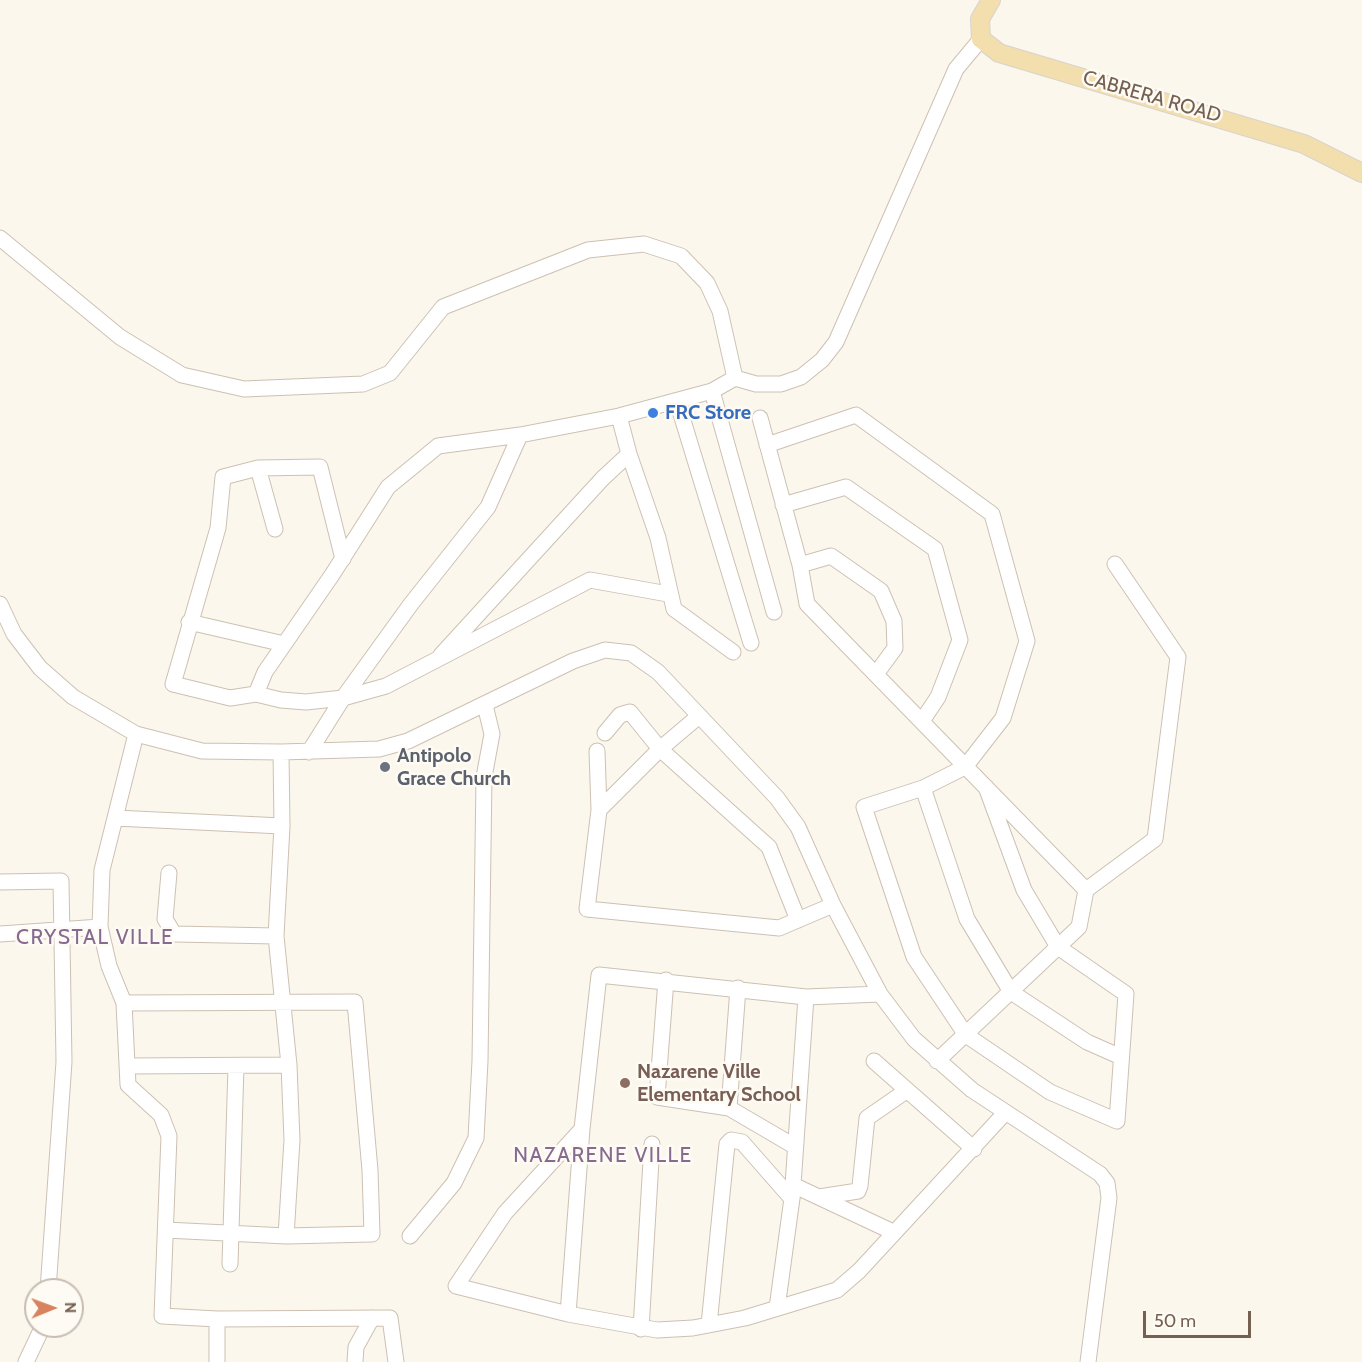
<!DOCTYPE html>
<style>
body{margin:0}
#map{position:relative;width:1362px;height:1362px;overflow:hidden;background:#fbf7ed;font-family:Cabin,sans-serif}
canvas{display:block}
.north{position:absolute;left:24px;top:1278px;width:60px;height:60px;box-sizing:border-box;background:#fefbf4;border:2px solid #c7bdb3;border-radius:50%;rotate:89deg;font-size:16px;font-weight:700;line-height:24px;text-align:center;color:#756151}
.north::after{content:'';display:block;margin:auto;width:21px;height:27px;background:#d8835f;clip-path:polygon(50% 0,100% 100%,50% 72%,0 100%)}
.scale{position:absolute;left:1143px;top:1311px;width:108px;height:27px;box-sizing:border-box;border:3px solid #756151;border-top:0;padding-left:8px;font-size:18px;line-height:21px;white-space:nowrap;color:#756151;-webkit-text-stroke:4px #fefbf4;paint-order:stroke}
</style>
<div id="map">
<canvas width="1362" height="1362"></canvas>
<div class="north">N</div>
<div class="scale">50 m</div>
</div>
<script>
const ctx = document.querySelector('canvas').getContext('2d');
ctx.lineJoin = 'round';
const poly = rows => new Path2D(rows.map(r => 'M' + r).join(''));
function trace(path, color, width, dash) { ctx.strokeStyle = color; ctx.lineWidth = width; ctx.lineCap = dash ? 'butt' : 'round'; ctx.setLineDash(dash || []); ctx.stroke(path); }
function write(font, color, halo, rows, align = 'center') {
  ctx.font = font + ' Cabin,sans-serif'; ctx.lineWidth = 5; ctx.setLineDash([]); ctx.textBaseline = 'middle'; ctx.strokeStyle = halo; ctx.fillStyle = color; for (const [text, x, y, turn = 0] of rows) {
    ctx.save(); ctx.translate(x, y); ctx.rotate((+turn || 0) * Math.PI / 180); ctx.textAlign = isNaN(turn) ? turn : align; if (halo) ctx.strokeText(text, 0, 0); ctx.fillText(text, 0, 0); ctx.restore();
  }
}
const minor = poly([
 [0,238,120,337,182,375,244,389,363,384,390,373,443,307,588,250,644,244,681,256,707,283,720,311,735,378,756,384,781,384,801,377,822,360,836,342,956,69,981,39],
 [712,391,774,612],
 [677,401,751,643],
 [760,418,800,565,807,604,1086,890,1079,927,937,1061],
 [767,445,856,415,992,514,1027,641,1003,718,965,767,923,788,864,807,914,957,966,1035,1050,1092,1117,1121,1126,994,1058,947,1024,890,986,787],
 [629,454,658,538,674,609,733,652],
 [258,468,275,529],
 [783,505,846,487,935,549,960,640,938,697,922,721],
 [343,559,320,467,258,468,223,477,218,528,173,684,230,698,256,694,281,700,306,702,343,698,386,686,590,580,668,594],
 [800,565,831,556,881,591,894,621,895,648,876,674],
 [0,604,14,634,40,668,73,697,136,734,202,751,281,752,379,749,408,741,573,661,605,650,631,653,658,672,777,798,798,827,833,905,880,994,914,1039,972,1090,1100,1174,1107,1183,1109,1198,1088,1362],
 [189,622,284,644],
 [441,655,603,478,629,454,619,416],
 [256,694,265,672,332,575,388,487,438,446,520,435,619,416,712,391,735,378],
 [699,716,660,749,599,810,587,909,779,928,833,905],
 [605,733,620,715,630,712,660,749,769,847,798,920],
 [136,734,102,870,100,927,109,966,124,1003,128,1085,161,1115,169,1136,162,1316,217,1319,390,1318,396,1362],
 [597,751,599,810],
 [281,752,282,826,276,936,289,1065,292,1140,286,1236],
 [309,752,343,698,411,604,488,507,520,435],
 [923,788,967,919,1011,992,1087,1042,1121,1057],
 [115,818,282,826],
 [169,873,165,919,174,934,276,936],
 [0,882,61,881,64,1062,48,1290],
 [1086,890,1155,839,1178,657,1115,564],
 [0,934,100,927],
 [666,980,657,1097,729,1108,794,1146],
 [806,997,793,1185,893,1232],
 [124,1003,355,1002,370,1170,372,1234,286,1236,166,1230],
 [874,1061,974,1149],
 [127,1066,289,1065],
 [729,1108,738,988],
 [582,1129,505,1213,456,1286,568,1314,657,1330,693,1328,745,1318,837,1290,859,1271,1005,1113],
 [819,1197,858,1191,860,1186,867,1118,906,1091],
 [410,1236,454,1183,476,1138,480,1061,484,777,492,734,485,705],
 [230,1264,236,1066],
 [777,1308,793,1191],
 [568,1314,582,1129,599,975,806,997,880,994],
 [217,1319,217,1362],
 [709,1325,727,1144,731,1140,742,1142,792,1199],
 [641,1329,652,1144],
 [26,1362,43,1326],
 [355,1362,356,1347,372,1318]
]);
const major = poly([
 [991,0,980,19,981,39,999,53,1304,144,1362,173]
]);
trace(minor, '#cdc0b3', 17);
trace(major, '#d8d3ce', 20);
trace(minor, '#fff', 15);
trace(major, '#f3dead', 18);
for (const [x, y, r, color] of [
 [653,413,6,"#3f7fe0"],
 [385,767,6,"#6b7280"],
 [625,1083,6,"#8d6e63"]
]) { const dot = new Path2D(); dot.arc(x, y, r, 0, 2 * Math.PI); ctx.fillStyle = color; ctx.fill(dot); trace(dot, '#fefbf4', 2); }
write('20px', '#756151', '#fefbf4', [
 ["CABRERA ROAD",1152,97,16]
]);
write('bold 20px', '#366cbe', '#fefbf4', [
 ["FRC Store",665,413]
], 'left');
write('bold 20px', '#5b616d', '#fefbf4', [
 ["Antipolo",397,756],
 ["Grace Church",397,779]
], 'left');
write('bold 20px', '#785e54', '#fefbf4', [
 ["Nazarene Ville",637,1072],
 ["Elementary School",637,1095]
], 'left');
ctx.letterSpacing = '1.5px';
write('21px', '#866a90', '#fefbf4', [
 ["CRYSTAL VILLE",95,938],
 ["NAZARENE VILLE",603,1156]
]);
ctx.letterSpacing = '0px';
</script>
